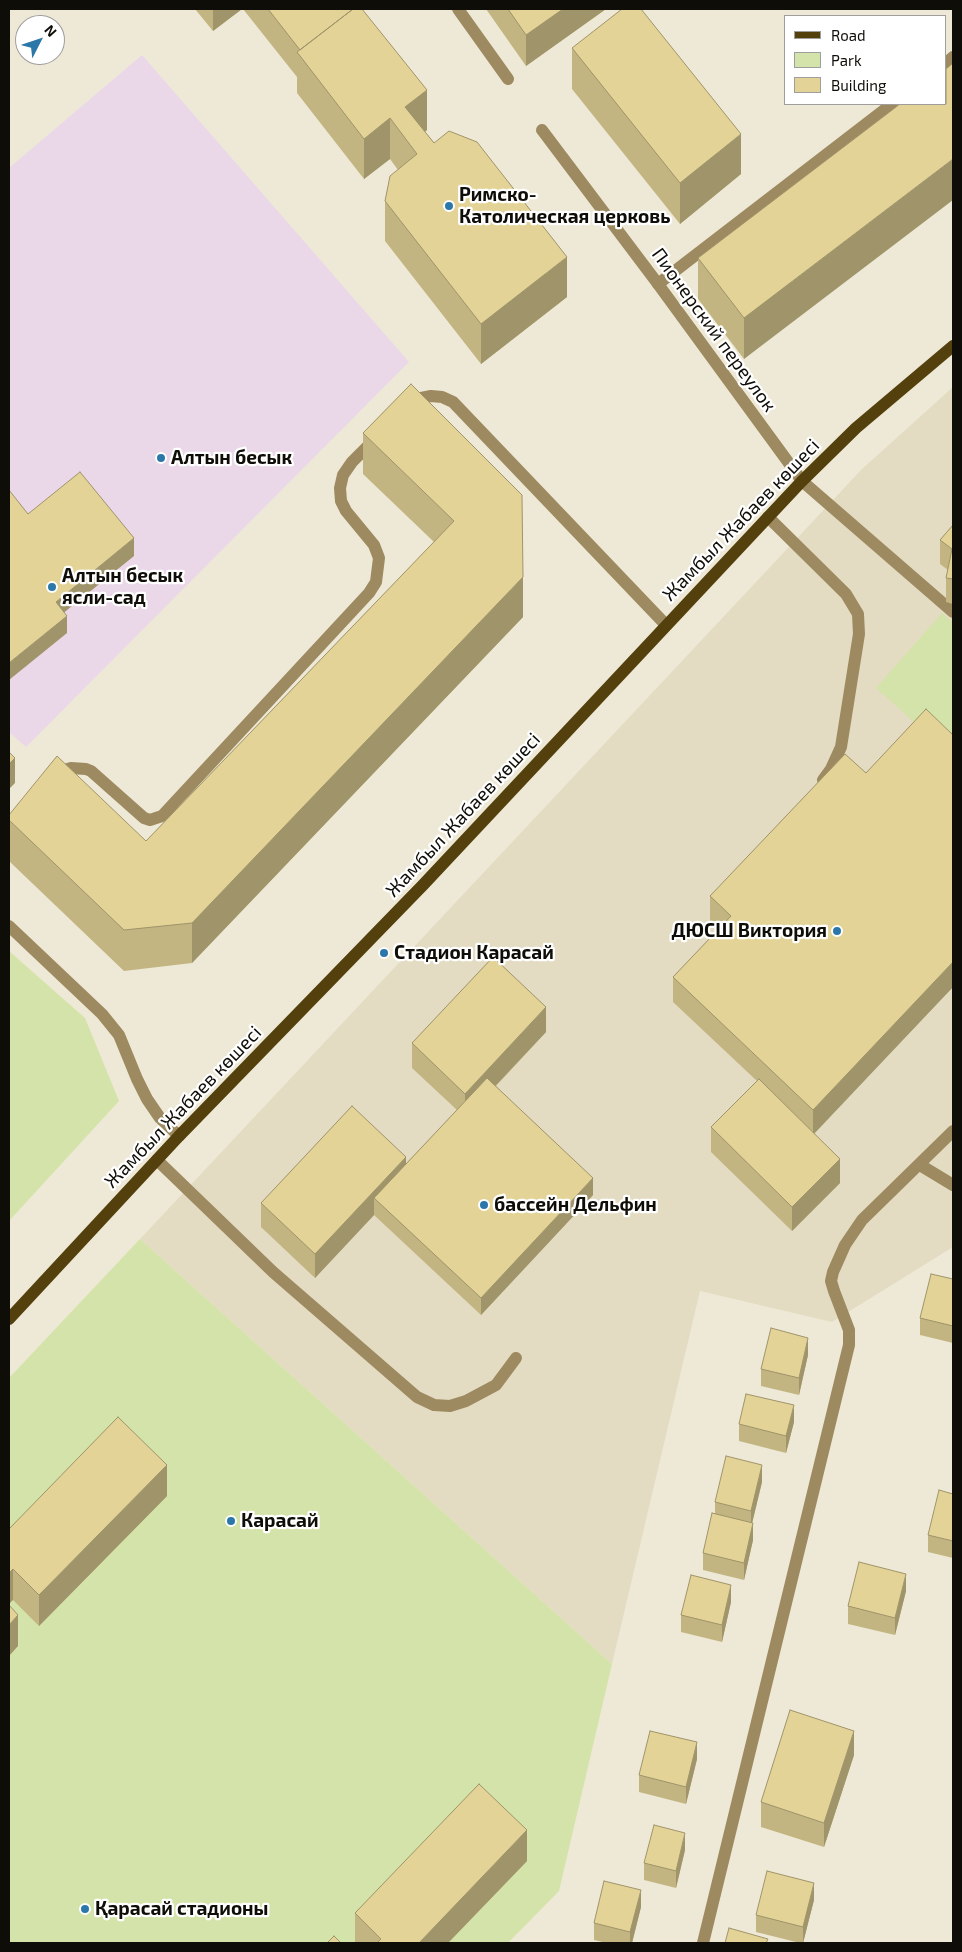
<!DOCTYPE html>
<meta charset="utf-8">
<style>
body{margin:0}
#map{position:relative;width:962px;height:1952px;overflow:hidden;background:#eee9d6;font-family:"Exo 2",sans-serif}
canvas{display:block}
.frame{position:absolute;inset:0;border:10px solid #0f0d07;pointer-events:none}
.legend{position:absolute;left:784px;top:15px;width:162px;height:90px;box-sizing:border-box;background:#fff;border:1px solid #9f9e9c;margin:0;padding:6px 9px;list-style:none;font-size:15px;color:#0f0d07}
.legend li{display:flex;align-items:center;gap:10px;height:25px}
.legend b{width:25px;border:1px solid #9f9e9c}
.north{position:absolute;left:15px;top:15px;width:50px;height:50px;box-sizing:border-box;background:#fff;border:1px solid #9f9e9c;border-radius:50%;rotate:49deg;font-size:14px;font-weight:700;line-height:20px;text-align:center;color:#0f0d07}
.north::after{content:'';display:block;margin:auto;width:18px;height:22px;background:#2b77aa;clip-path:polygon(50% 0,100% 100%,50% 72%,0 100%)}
</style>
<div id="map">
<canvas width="962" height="1952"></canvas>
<div class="frame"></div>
<ul class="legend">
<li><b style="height:6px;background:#54400d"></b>Road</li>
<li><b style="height:14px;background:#d4e3a9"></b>Park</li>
<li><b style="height:14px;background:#e3d397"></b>Building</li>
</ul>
<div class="north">N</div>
</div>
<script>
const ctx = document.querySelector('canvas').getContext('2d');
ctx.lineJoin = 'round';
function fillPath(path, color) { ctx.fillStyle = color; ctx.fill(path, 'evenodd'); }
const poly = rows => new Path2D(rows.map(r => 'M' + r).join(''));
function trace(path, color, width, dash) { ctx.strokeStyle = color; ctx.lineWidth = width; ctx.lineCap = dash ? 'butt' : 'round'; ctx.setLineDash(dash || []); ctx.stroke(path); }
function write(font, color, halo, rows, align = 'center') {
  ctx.font = font + ' "Exo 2",sans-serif'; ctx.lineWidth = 4.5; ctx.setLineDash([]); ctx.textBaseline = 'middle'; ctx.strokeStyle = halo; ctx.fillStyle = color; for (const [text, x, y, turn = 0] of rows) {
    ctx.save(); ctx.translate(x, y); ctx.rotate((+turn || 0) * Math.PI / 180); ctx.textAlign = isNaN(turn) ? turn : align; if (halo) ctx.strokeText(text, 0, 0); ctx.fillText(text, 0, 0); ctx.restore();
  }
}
fillPath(poly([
 [953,387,953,1247,832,1322,700,1291,612,1664,140,1239,862,469]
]), '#e3dcc2');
fillPath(poly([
 [142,55,409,362,26,747,9,732,9,168]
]), '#ead8e9');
fillPath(poly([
 [942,613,953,623,953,757,876,688],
 [9,951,85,1018,119,1101,9,1221],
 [140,1239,612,1664,559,1891,508,1943,9,1943,9,1378]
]), '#d4e3a9');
trace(poly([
 [458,9,508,79],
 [946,63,953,57],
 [658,284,892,104],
 [409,405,421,398,431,396,442,397,453,402,666,625],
 [802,481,953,612],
 [768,517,846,594,858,614,859,634,841,747,831,769,823,780],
 [57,776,61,771,71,768,86,769,91,771,144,818,150,820,162,816,369,593,376,582,379,558,374,545,346,511,341,501,340,488,343,475,352,462,374,440],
 [9,926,102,1014,119,1035,137,1079,147,1099,160,1118,179,1136],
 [157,1160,273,1272,417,1397,434,1405,450,1406,466,1401,496,1385,516,1358],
 [920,1165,953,1185],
 [703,1943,849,1345,849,1330,834,1291,831,1281,833,1272,845,1245,862,1220,953,1131]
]), '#9e8a60', 12);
trace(poly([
 [542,130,658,284,802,481]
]), '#9e8a60', 12);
trace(poly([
 [9,1319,179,1136,423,885,802,481,856,428,953,346]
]), '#54400d', 12);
fillPath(poly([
 [195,9,242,9,213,31],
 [243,9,362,9,427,130,425,132,567,297,481,364,385,241,385,201,398,170,390,159,364,179,297,93,297,77],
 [486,9,606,9,526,66],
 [572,48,741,174,680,224,572,89],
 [900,104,744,359,698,299,698,258],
 [411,384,523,617,192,963,124,971,9,861,9,815,146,841,434,542,363,474,363,433],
 [953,525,953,604,946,602,946,578,948,570,940,564,940,540],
 [953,735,953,987,814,1133,840,1183,792,1231,711,1152,711,1127,757,1081,673,1002,673,977,719,929,710,921,710,896,866,773],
 [546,1032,496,1086,593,1195,481,1315,374,1215,315,1278,261,1227,261,1203,406,1164,457,1110,412,1068,412,1043],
 [953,1279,953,1343,920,1335,920,1318],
 [808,1355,799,1395,761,1386,761,1369],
 [794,1422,786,1453,739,1441,739,1424],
 [762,1482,752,1522,753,1540,744,1580,703,1570,703,1553,715,1513,715,1502],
 [953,1494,953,1558,928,1552,928,1535],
 [167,1496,39,1626,13,1600,9,1529],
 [906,1591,895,1635,848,1624,848,1606],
 [731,1602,722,1642,681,1632,681,1615],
 [854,1755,824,1847,761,1827,761,1802],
 [697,1759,686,1804,639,1792,639,1775],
 [685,1850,676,1888,644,1880,644,1863],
 [527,1861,448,1943,355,1943,355,1913],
 [814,1900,803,1943,800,1943,756,1932,756,1915],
 [641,1907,632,1943,607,1943,594,1940,594,1923]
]), '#c3b582');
fillPath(poly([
 [213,9,242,9,213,31],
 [563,9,606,9,526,66,526,35],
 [427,90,427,130,409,144,405,107],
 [390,118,390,159,364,179,364,139],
 [741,134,741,174,680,224,680,183],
 [953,159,953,200,744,359,744,318],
 [567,257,567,297,481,364,481,324],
 [134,538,134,556,56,619,56,602],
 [523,577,523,617,192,963,192,923],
 [67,616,67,633,9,680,9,663],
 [15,758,15,783,9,789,9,764],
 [953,962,953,987,813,1135,813,1110],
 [546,1007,546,1032,465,1118,465,1094],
 [406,1157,406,1181,374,1198,374,1215,315,1278,315,1254],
 [840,1159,840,1183,792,1231,792,1207],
 [593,1178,593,1195,481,1315,481,1298],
 [808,1338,808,1355,799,1395,799,1378],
 [794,1405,794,1422,786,1453,786,1436],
 [167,1465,167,1496,39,1626,39,1595],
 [762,1465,762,1482,751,1528,751,1511],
 [753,1523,753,1540,744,1580,744,1563],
 [13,1569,13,1600,9,1604,9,1573],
 [906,1574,906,1591,895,1635,895,1618],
 [731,1585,731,1602,722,1642,722,1625],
 [18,1615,18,1646,9,1656,9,1625],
 [854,1731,854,1755,824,1847,824,1823],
 [697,1742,697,1759,686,1804,686,1787],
 [527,1830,527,1861,448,1943,419,1943],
 [685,1833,685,1850,676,1888,676,1871],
 [814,1883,814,1900,803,1943,803,1927],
 [641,1890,641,1907,632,1943,630,1943,630,1932]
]), '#9f946a');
const building = poly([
 [268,9,353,9,300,50,268,9],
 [353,9,362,9,427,90,405,107,434,143,449,131,477,142,567,257,481,324,385,201,390,176,417,154,390,118,364,139,297,52,353,9],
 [508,9,563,9,526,35,508,9],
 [622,9,641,9,741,134,680,183,572,48,622,9],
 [953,63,953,159,744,318,698,258,900,104,946,104,946,69,953,63],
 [411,384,522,495,523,577,192,923,124,930,9,820,9,815,57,756,146,841,454,521,363,433,411,384],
 [80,472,134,538,56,602,67,616,9,663,9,490,28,514,80,472],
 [953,525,953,579,946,578,952,549,940,540,953,525],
 [926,709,953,735,953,962,813,1110,673,977,731,916,710,896,845,754,866,773,926,709],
 [9,752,15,758,9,764,9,752],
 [493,957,546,1007,465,1094,412,1043,493,957],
 [487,1078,593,1178,481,1298,374,1198,487,1078],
 [759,1079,840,1159,792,1207,711,1127,759,1079],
 [352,1106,406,1157,315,1254,261,1203,352,1106],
 [931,1274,953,1279,953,1326,920,1318,931,1274],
 [771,1328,808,1338,799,1378,761,1369,771,1328],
 [746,1394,794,1405,786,1436,739,1424,746,1394],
 [118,1417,167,1465,39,1595,13,1569,9,1573,9,1529,118,1417],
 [726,1456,762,1465,751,1511,715,1502,726,1456],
 [939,1490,953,1494,953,1541,928,1535,939,1490],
 [712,1513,753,1523,744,1563,703,1553,712,1513],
 [859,1562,906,1574,895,1618,848,1606,859,1562],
 [691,1575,731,1585,722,1625,681,1615,691,1575],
 [9,1605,18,1615,9,1625,9,1605],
 [790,1710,854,1731,824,1823,761,1802,790,1710],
 [650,1731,697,1742,686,1787,639,1775,650,1731],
 [479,1784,527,1830,419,1943,377,1943,381,1939,355,1913,479,1784],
 [654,1825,685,1833,676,1871,644,1863,654,1825],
 [767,1871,814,1883,803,1927,756,1915,767,1871],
 [604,1881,641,1890,630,1932,594,1923,604,1881],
 [729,1928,768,1939,766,1943,725,1943,729,1928],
 [334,1936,341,1943,327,1943,334,1936]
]);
fillPath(building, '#e3d397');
trace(building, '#9f946a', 1);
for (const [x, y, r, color] of [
 [449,206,5,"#2b77aa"],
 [161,458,5,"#2b77aa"],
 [52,587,5,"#2b77aa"],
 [837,931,5,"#2b77aa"],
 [384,953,5,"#2b77aa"],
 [484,1205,5,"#2b77aa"],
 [231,1521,5,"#2b77aa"],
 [85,1909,5,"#2b77aa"]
]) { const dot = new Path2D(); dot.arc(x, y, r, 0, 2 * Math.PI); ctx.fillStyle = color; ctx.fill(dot); trace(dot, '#fff', 2); }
write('bold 19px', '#0f0d07', '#fff', [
 ["Римско-",459,195],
 ["Католическая церковь",459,217],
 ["Алтын бесык",171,458],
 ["Алтын бесык",62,576],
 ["ясли-сад",62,598],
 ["ДЮСШ Виктория",827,931,"right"],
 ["Стадион Карасай",394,953],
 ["бассейн Дельфин",494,1205],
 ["Карасай",241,1521],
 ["Қарасай стадионы",95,1909]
], 'left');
write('19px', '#0f0d07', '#fff', [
 ["Пионерский переулок",714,330,54],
 ["Жамбыл Жабаев көшесі",741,520,-46],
 ["Жамбыл Жабаев көшесі",463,815,-47],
 ["Жамбыл Жабаев көшесі",183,1107,-46]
]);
</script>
